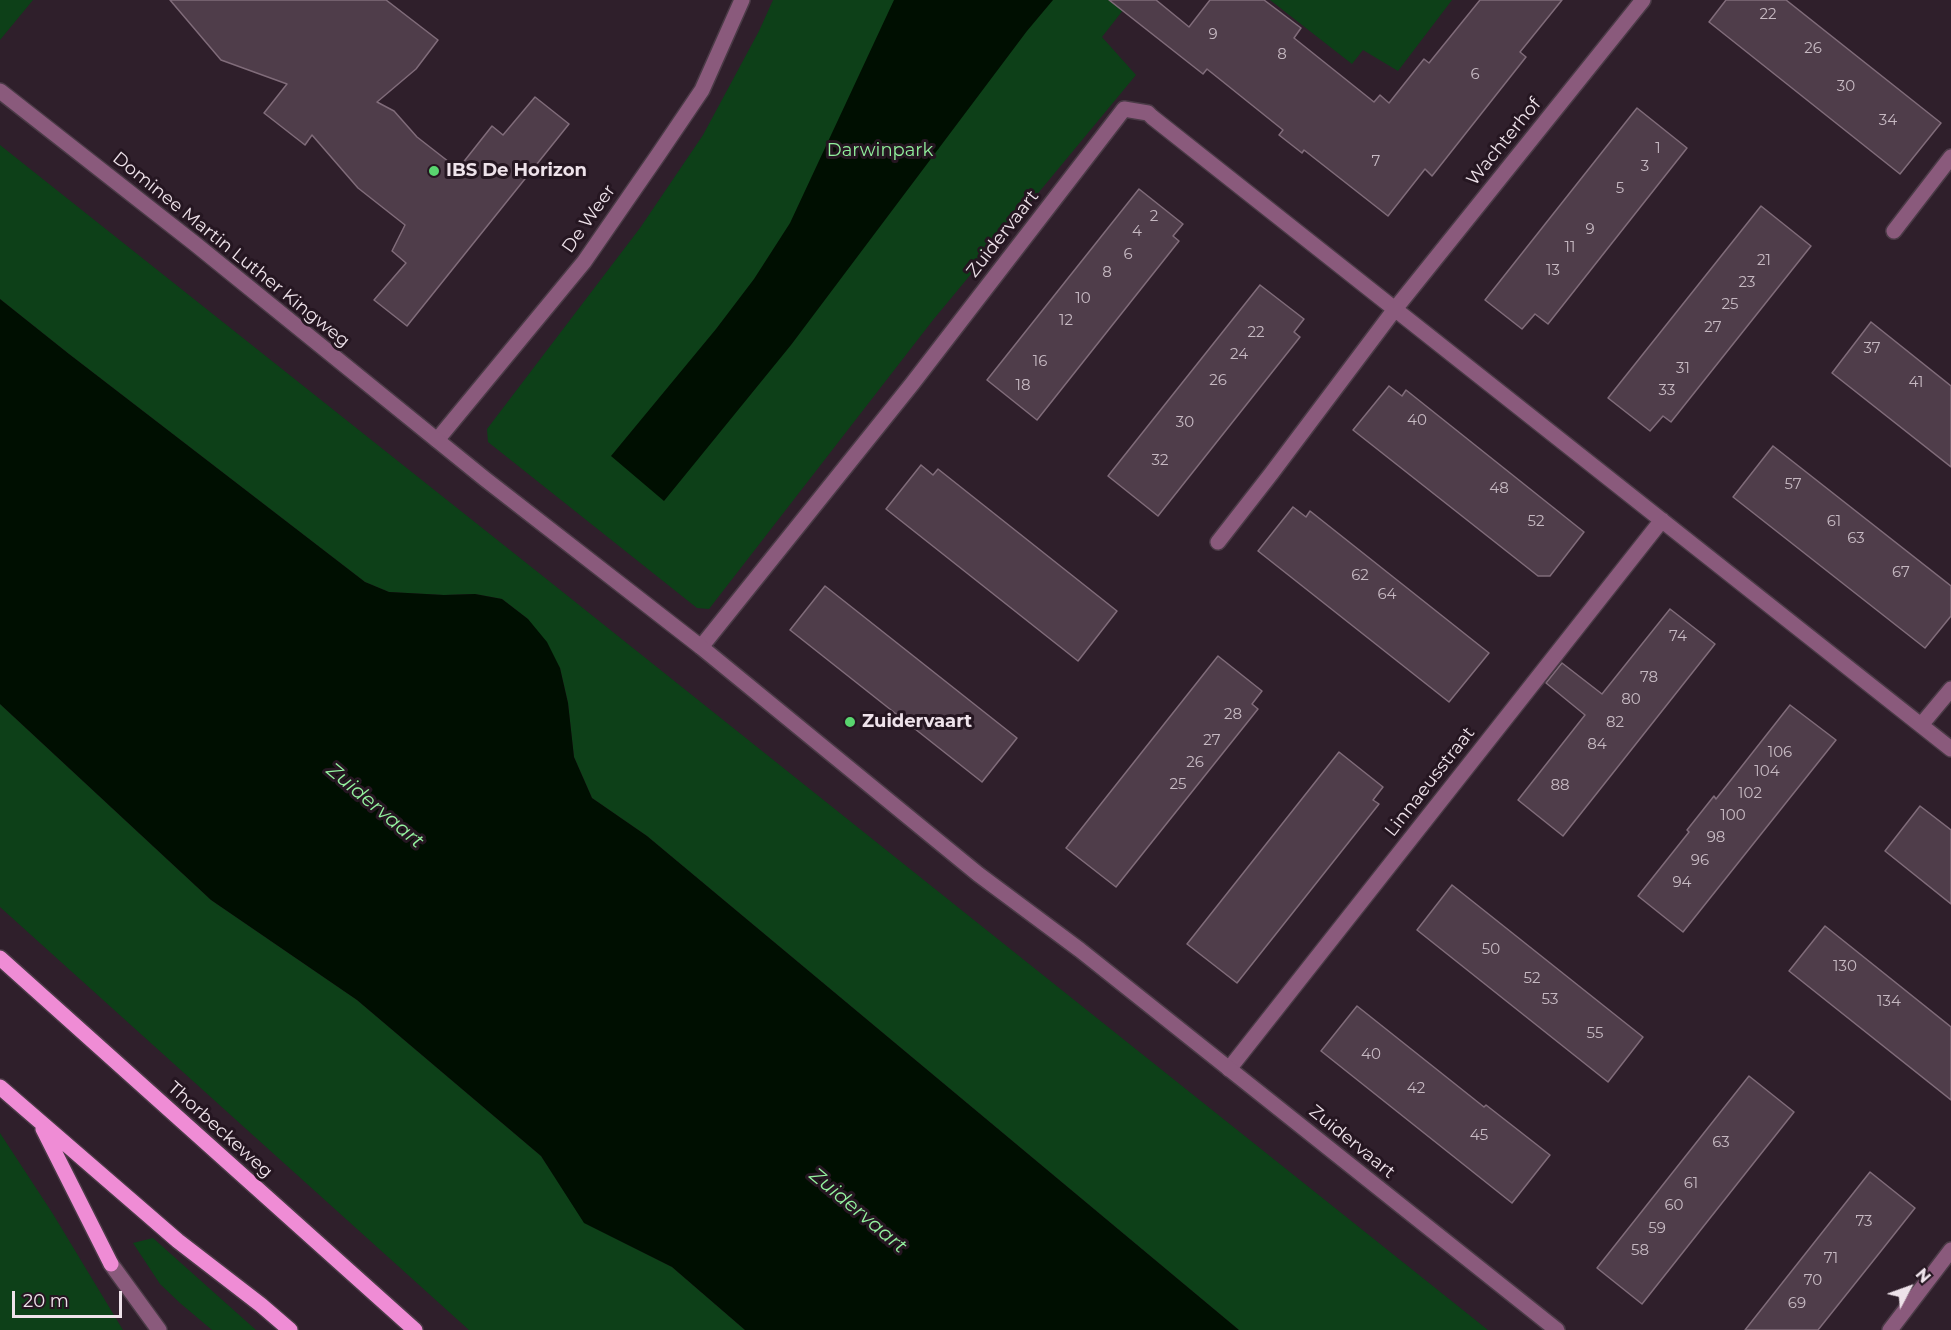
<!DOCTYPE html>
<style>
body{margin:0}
#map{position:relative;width:1951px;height:1330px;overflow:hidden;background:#2f1f2b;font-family:Montserrat,sans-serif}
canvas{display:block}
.north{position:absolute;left:1879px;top:1258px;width:60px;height:60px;-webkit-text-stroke:4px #251621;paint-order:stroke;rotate:49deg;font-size:16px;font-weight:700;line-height:24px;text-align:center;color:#eee2ea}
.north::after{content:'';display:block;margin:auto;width:21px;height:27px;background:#eee2ea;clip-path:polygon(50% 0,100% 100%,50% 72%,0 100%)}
.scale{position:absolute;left:12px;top:1291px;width:110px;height:27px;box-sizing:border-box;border:3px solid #eee2ea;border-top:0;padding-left:8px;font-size:18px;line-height:21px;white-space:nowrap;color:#eee2ea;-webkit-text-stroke:4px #251621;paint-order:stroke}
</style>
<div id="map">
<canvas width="1951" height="1330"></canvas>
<div class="north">N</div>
<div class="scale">20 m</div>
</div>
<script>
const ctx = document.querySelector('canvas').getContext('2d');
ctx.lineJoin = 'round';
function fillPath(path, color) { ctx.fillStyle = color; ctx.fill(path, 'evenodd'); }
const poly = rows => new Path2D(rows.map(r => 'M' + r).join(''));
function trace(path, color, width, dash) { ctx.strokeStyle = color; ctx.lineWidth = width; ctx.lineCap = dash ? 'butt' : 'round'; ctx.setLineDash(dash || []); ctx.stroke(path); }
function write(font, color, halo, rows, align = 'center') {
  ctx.font = font + ' Montserrat,sans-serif'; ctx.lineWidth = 6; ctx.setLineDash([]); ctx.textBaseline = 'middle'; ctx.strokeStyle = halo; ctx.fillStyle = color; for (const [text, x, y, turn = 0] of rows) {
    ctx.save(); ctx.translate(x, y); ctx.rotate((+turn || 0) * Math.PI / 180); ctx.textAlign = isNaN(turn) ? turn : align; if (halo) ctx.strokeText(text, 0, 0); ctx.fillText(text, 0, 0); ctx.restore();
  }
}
fillPath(poly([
 [0,0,33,0,0,40],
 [773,0,1131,0,1102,37,1136,75,933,320,709,609,697,608,488,442,487,429,640,228,703,135,759,31],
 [1270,0,1452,0,1398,71,1363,50,1352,64],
 [0,145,549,581,1488,1330,1239,1330,647,836,592,798,574,757,568,703,560,668,528,619,502,599,475,594,444,595,389,592,365,582,69,354,0,299],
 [0,704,211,900,357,1000,541,1156,585,1223,672,1267,745,1330,469,1330,0,907],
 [0,1133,53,1214,123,1330,0,1330],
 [153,1238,256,1330,212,1330,180,1303,160,1284,133,1243]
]), '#0d4018');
fillPath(poly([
 [894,0,1053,0,1027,31,791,345,664,501,611,456,716,329,754,279,790,223],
 [0,299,69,354,365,582,389,592,444,595,475,594,502,599,528,619,547,642,560,668,568,703,574,757,592,798,647,836,1239,1330,745,1330,672,1267,584,1223,541,1156,357,1000,211,900,0,704]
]), '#000f01');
const building = poly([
 [170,0,386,0,438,40,416,69,377,102,394,111,417,137,458,169,492,126,503,135,535,97,569,124,407,326,374,300,406,263,392,251,405,225,358,188,312,135,305,145,264,113,287,84,221,60,170,0],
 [1109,0,1156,0,1189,27,1210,0,1264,0,1301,28,1294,38,1374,102,1380,95,1389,103,1424,59,1429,63,1480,0,1562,0,1520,52,1526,57,1432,176,1425,169,1388,216,1304,150,1302,153,1279,135,1283,130,1207,69,1203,74,1109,0],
 [1726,0,1786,0,1941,123,1900,174,1709,22,1726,0],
 [1637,108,1687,148,1548,324,1535,314,1522,329,1485,300,1637,108],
 [1139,189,1183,224,1173,236,1179,241,1037,420,987,380,1139,189],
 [1761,206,1811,246,1671,422,1663,416,1650,431,1608,398,1761,206],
 [1260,285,1304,319,1294,332,1300,337,1158,516,1108,476,1260,285],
 [1871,322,1951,386,1951,467,1832,373,1871,322],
 [1389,386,1402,396,1406,390,1584,532,1550,576,1538,576,1353,430,1389,386],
 [1773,446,1951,586,1951,616,1925,648,1733,497,1773,446],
 [921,465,933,475,938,469,1117,611,1078,661,886,509,921,465],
 [1293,507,1306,517,1310,511,1489,653,1449,702,1258,551,1293,507],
 [825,586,1017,738,982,782,790,630,825,586],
 [1670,609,1715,644,1563,836,1518,800,1585,715,1546,683,1562,663,1602,694,1670,609],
 [1218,656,1262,691,1252,704,1258,709,1116,887,1066,848,1218,656],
 [1790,705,1836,740,1683,932,1638,896,1689,832,1687,830,1714,796,1716,799,1790,705],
 [1339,752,1383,787,1373,800,1379,804,1237,983,1187,944,1339,752],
 [1920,806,1951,830,1951,904,1885,851,1920,806],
 [1452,885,1643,1037,1608,1082,1417,930,1452,885],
 [1825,926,1951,1027,1951,1100,1789,971,1825,926],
 [1357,1006,1484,1107,1486,1105,1550,1155,1512,1203,1321,1051,1357,1006],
 [1749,1076,1794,1112,1642,1304,1597,1268,1749,1076],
 [1870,1172,1915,1208,1881,1251,1818,1330,1745,1330,1870,1172]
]);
fillPath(building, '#4f3d4a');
trace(building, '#806c7a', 1.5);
const service = poly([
 [111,1264,159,1330]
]);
const minor = poly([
 [1894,231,1951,157],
 [437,440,584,262,658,155,702,90,742,0],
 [1218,542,1271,474,1395,309,1643,0],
 [701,647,912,384,1124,109,1148,113,1152,117,1951,749],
 [1921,725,1951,689],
 [1229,1069,1662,520],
 [1890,1330,1951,1250]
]);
const tertiary = poly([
 [0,91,194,243,485,479,701,647,978,874,1080,950,1557,1330]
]);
const primary = poly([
 [0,958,415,1330],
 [0,1087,178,1241,261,1305,290,1330],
 [43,1129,111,1264]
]);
trace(service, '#4a3a46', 18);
trace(minor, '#4a3a46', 18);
trace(tertiary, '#4a3a46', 18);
trace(primary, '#4a3a46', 18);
trace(service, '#8a5a7c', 15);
trace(minor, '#8a5a7c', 15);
trace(tertiary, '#8a5a7c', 15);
trace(primary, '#ef8cd5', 15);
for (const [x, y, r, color] of [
 [434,171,6,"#59d56f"],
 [850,722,6,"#59d56f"]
]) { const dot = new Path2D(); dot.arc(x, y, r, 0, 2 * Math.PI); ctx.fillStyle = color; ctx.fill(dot); trace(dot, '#251621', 2); }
write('15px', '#c6b9c2', null, [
 ["22",1768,15],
 ["9",1213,35],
 ["26",1813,49],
 ["8",1282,55],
 ["6",1475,75],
 ["30",1846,87],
 ["34",1888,121],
 ["1",1658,149],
 ["7",1376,162],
 ["3",1645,167],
 ["5",1620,189],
 ["2",1154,217],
 ["9",1590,230],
 ["4",1137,232],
 ["11",1570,248],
 ["6",1128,255],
 ["21",1764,261],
 ["13",1553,271],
 ["8",1107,273],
 ["23",1747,283],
 ["10",1083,299],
 ["25",1730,305],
 ["12",1066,321],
 ["27",1713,328],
 ["22",1256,333],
 ["37",1872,349],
 ["24",1239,355],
 ["16",1040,362],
 ["31",1683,369],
 ["26",1218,381],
 ["41",1916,383],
 ["18",1023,386],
 ["33",1667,391],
 ["40",1417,421],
 ["30",1185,423],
 ["32",1160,461],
 ["57",1793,485],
 ["48",1499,489],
 ["52",1536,522],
 ["61",1834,522],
 ["63",1856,539],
 ["67",1901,573],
 ["62",1360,576],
 ["64",1387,595],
 ["74",1678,637],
 ["78",1649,678],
 ["80",1631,700],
 ["28",1233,715],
 ["82",1615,723],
 ["27",1212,741],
 ["84",1597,745],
 ["106",1780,753],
 ["26",1195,763],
 ["104",1767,772],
 ["25",1178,785],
 ["88",1560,786],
 ["102",1750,794],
 ["100",1733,816],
 ["98",1716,838],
 ["96",1700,861],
 ["94",1682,883],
 ["50",1491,950],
 ["130",1845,967],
 ["52",1532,979],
 ["53",1550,1000],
 ["134",1889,1002],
 ["55",1595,1034],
 ["40",1371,1055],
 ["42",1416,1089],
 ["45",1479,1136],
 ["63",1721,1143],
 ["61",1691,1184],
 ["60",1674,1206],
 ["73",1864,1222],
 ["59",1657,1229],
 ["58",1640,1251],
 ["71",1831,1259],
 ["70",1813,1281],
 ["69",1797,1304]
]);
write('18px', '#eee2ea', '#251621', [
 ["Wachterhof",1504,142,-51],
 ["De Weer",589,219,-55],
 ["Zuidervaart",1003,234,-52],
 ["Dominee Martin Luther Kingweg",231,250,39],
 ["Linnaeusstraat",1430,782,-52],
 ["Thorbeckeweg",220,1130,42],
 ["Zuidervaart",1352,1142,39]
]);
write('18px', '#91ef9c', '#251621', [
 ["Darwinpark",880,151]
]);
write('bold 18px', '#eee2ea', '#251621', [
 ["IBS De Horizon",446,171],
 ["Zuidervaart",862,722]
], 'left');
write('italic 20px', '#94f29f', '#251621', [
 ["Zuidervaart",375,806,40],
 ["Zuidervaart",858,1211,40]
]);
</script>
